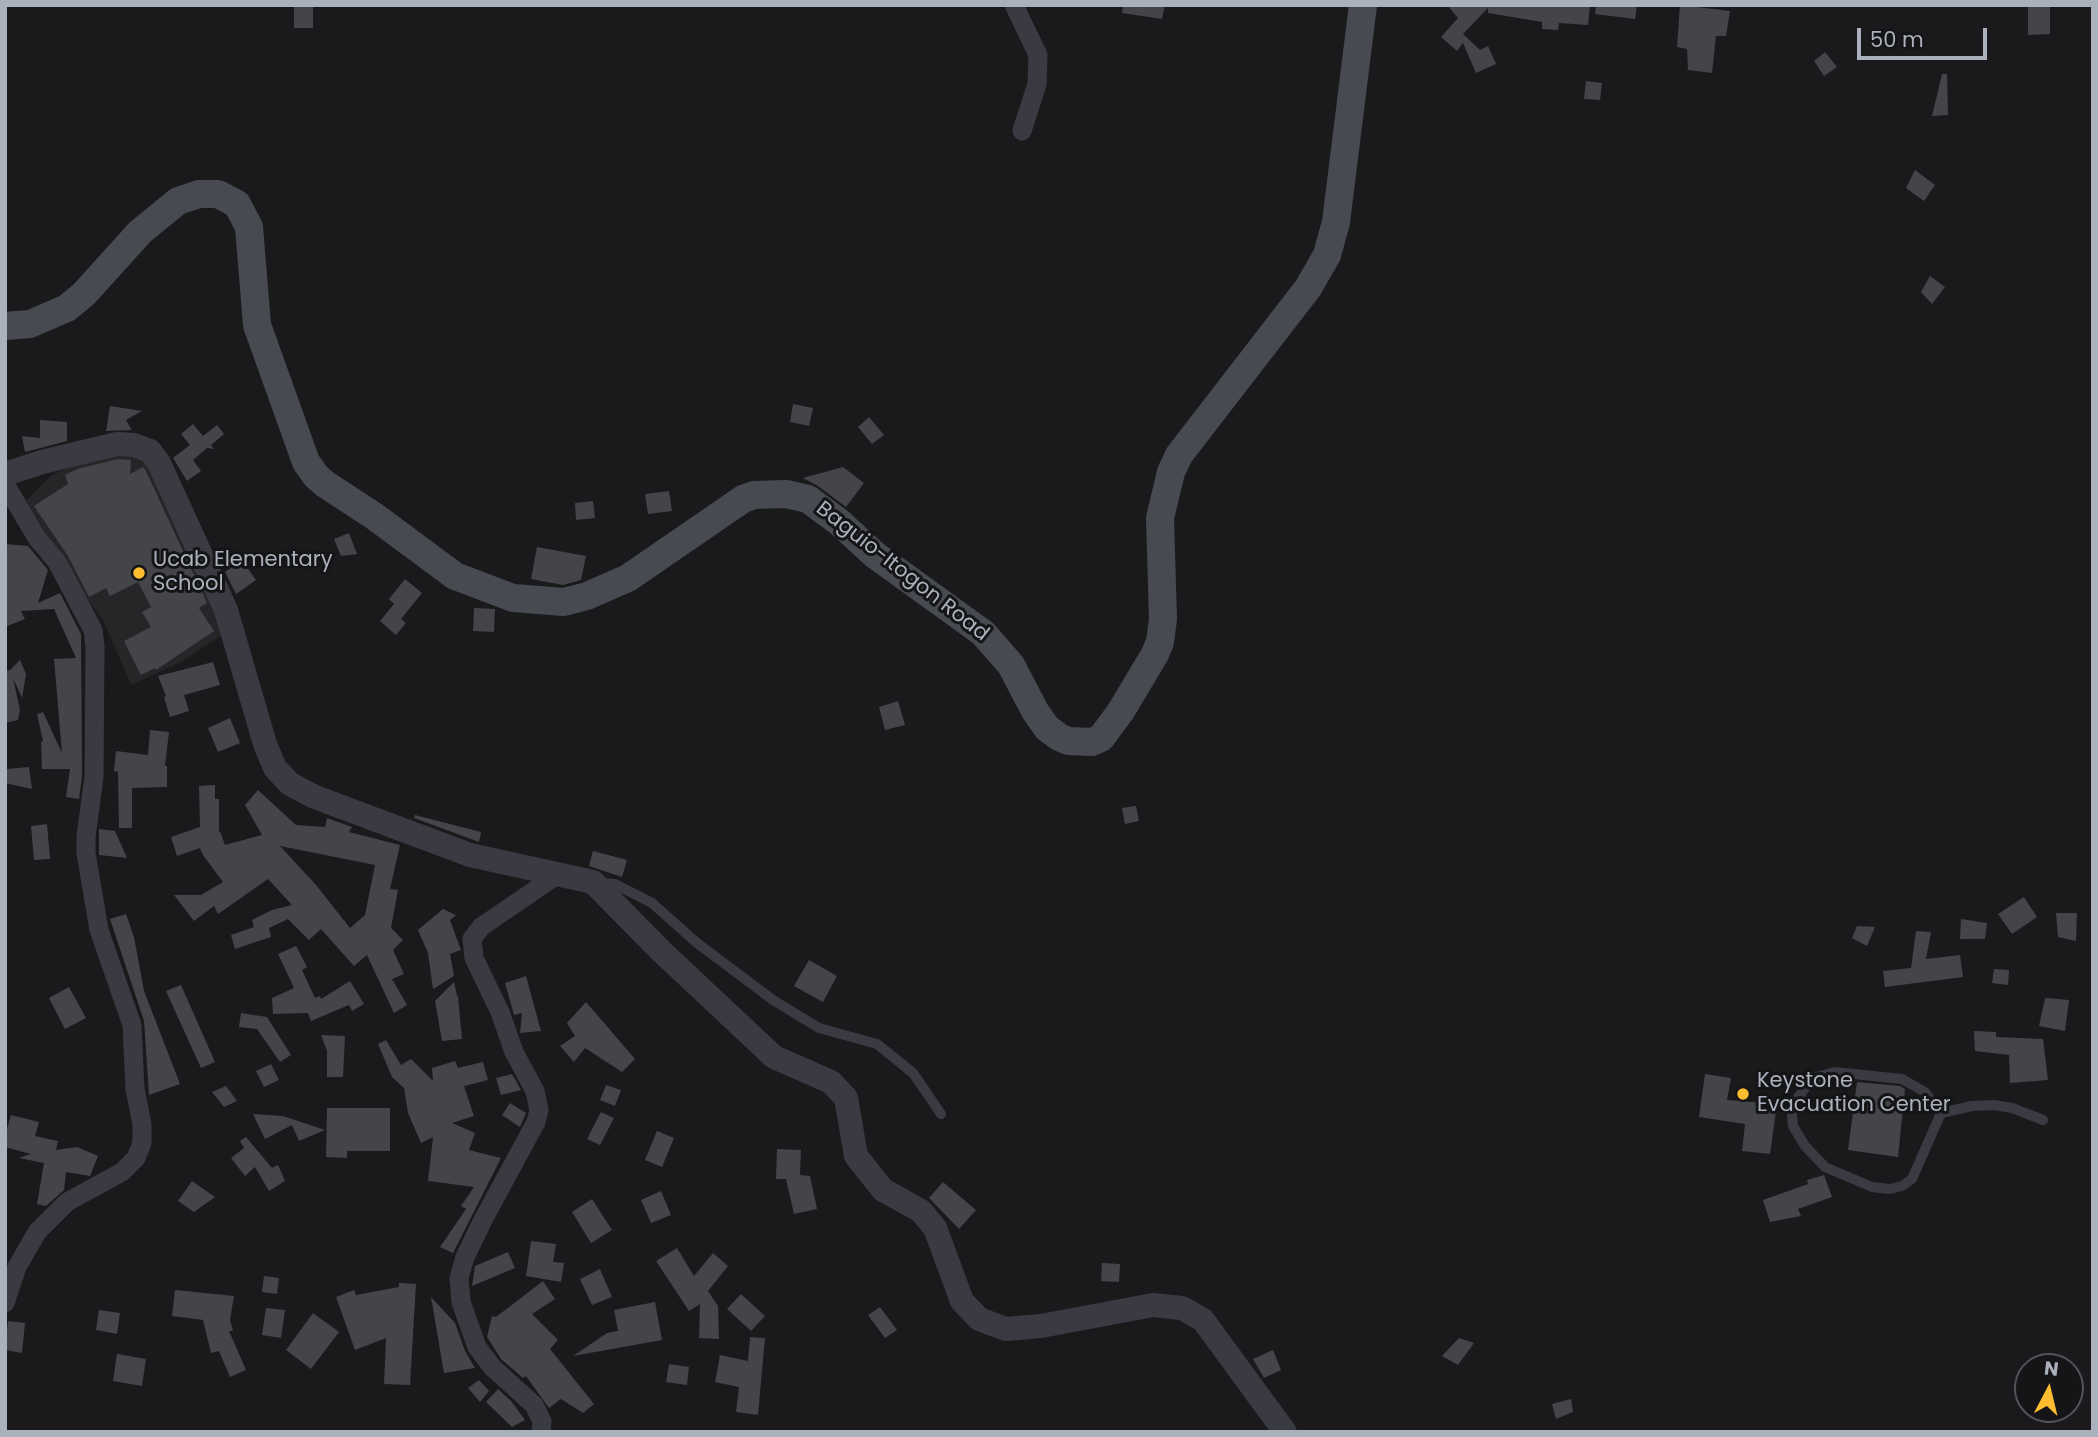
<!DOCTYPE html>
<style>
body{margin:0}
#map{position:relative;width:2098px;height:1437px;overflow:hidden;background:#1a1a1c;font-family:Poppins,sans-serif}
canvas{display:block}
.frame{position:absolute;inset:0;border:7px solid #abb0bd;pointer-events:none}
.north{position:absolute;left:2014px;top:1353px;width:70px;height:70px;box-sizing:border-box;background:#151517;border:2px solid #515359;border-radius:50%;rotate:7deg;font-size:19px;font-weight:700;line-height:28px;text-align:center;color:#abb0bd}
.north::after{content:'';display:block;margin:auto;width:24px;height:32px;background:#febd30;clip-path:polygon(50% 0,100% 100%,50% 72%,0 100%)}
.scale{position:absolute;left:1857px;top:28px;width:130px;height:32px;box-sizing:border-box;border:4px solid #abb0bd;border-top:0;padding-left:9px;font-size:21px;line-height:24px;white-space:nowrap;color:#abb0bd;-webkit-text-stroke:5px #151517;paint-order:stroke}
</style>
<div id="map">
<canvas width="2098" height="1437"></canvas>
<div class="frame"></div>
<div class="north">N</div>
<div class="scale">50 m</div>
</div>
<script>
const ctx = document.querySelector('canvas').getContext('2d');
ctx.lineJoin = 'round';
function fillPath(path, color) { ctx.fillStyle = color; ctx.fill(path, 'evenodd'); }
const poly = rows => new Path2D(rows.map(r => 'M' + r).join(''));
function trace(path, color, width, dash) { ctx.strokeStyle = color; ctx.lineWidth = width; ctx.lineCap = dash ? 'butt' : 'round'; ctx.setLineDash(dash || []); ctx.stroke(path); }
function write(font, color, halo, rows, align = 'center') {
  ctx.font = font + ' Poppins,sans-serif'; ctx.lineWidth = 6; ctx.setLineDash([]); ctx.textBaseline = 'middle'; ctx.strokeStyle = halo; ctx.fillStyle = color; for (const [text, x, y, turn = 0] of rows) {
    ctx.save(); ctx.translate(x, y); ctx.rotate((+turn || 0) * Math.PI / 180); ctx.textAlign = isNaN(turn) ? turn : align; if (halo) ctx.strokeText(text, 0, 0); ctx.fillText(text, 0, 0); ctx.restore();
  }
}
fillPath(poly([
 [126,448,154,463,225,633,181,662,131,685,103,620,73,580,26,500,51,476,101,451]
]), '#262629');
fillPath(poly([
 [1123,5,1165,5,1162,19,1122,13],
 [1447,5,1577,5,1590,6,1588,25,1559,23,1558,30,1542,29,1542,22,1488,13,1488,8,1463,34,1480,50,1488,46,1496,64,1476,73,1463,43,1457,51,1441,37,1458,18],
 [1596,5,1637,5,1635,19,1595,14],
 [1680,5,1730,11,1726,36,1716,36,1712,73,1688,70,1687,49,1677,47],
 [2028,5,2050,5,2050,34,2028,35],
 [294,6,313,6,313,28,294,28],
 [1825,52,1837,67,1824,76,1814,61],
 [1942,74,1947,74,1948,115,1932,116],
 [1586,81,1602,83,1600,100,1584,99],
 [1915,170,1935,185,1924,201,1906,188],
 [1930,276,1945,287,1932,304,1921,292],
 [793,404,813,408,809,426,790,422],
 [110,406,142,411,126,420,132,430,106,431],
 [869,417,884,435,872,444,858,427],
 [40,420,67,422,67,441,25,452,22,436,40,438],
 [193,424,203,436,217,425,224,434,211,445,214,449,207,448,193,460,201,471,187,481,173,458,190,445,181,434],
 [118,459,131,460,130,474,143,467,146,471,207,603,199,608,214,631,156,670,155,668,141,675,124,641,151,627,142,612,151,607,138,582,110,596,106,588,89,597,68,556,34,506,68,484,65,475,77,469],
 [843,467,864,483,846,507,818,486,803,478],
 [669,491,672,511,648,514,645,494],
 [593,501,595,518,576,520,575,503],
 [349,533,357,554,341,556,334,539],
 [5,544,28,546,48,570,38,603,60,593,81,634,82,776,79,799,66,797,70,769,42,769,41,742,43,741,37,714,43,712,62,753,54,659,76,658,54,609,21,611,25,619,5,627],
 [537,547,586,556,581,580,563,585,531,579],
 [242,560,256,580,236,594,225,572],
 [405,579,422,593,401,619,406,623,396,635,380,621,394,604,389,599],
 [474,608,495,609,494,632,473,631],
 [20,660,26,674,22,698,13,678,20,710,18,720,5,723,5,671,10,670],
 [213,662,220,685,184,695,189,711,170,717,164,697,166,696,158,676],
 [898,701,905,725,885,730,879,707],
 [230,718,240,743,218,752,208,728],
 [150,730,169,732,165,766,167,766,167,787,132,788,132,828,119,828,118,772,114,771,116,751,148,755],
 [29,767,32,789,5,783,7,769],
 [215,785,215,799,219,799,219,833,220,831,225,845,262,835,245,805,258,790,296,825,325,827,327,818,352,827,349,832,400,845,390,889,398,890,391,928,403,940,393,950,404,974,392,979,407,1005,394,1013,367,955,354,966,321,929,309,940,288,919,269,928,271,937,235,949,231,935,254,927,252,920,272,910,292,905,268,879,218,914,214,906,194,921,174,895,201,895,223,882,203,855,200,848,177,856,171,837,200,827,199,786],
 [280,846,375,865,365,915,350,928,316,885],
 [1136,806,1139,821,1125,824,1122,808],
 [415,815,481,832,479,842,414,818],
 [47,824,50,859,34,860,31,826],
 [99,829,115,831,127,858,99,855],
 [593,851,627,860,622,877,589,866],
 [2024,897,2037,917,2012,934,1998,914],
 [443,909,456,915,450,920,461,950,450,954,454,976,433,989,428,953,418,930],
 [2056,913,2077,913,2076,941,2058,937],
 [126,914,134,937,144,991,180,1084,149,1095,144,1021,110,919],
 [1961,919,1987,923,1985,939,1960,939],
 [1857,926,1875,927,1867,946,1852,938],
 [1916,931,1931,932,1926,959,1960,955,1963,977,1885,987,1883,971,1911,968],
 [296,946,307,967,302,970,315,998,320,996,321,999,350,981,364,1004,352,1011,349,1005,311,1021,308,1013,273,1014,272,998,294,988,278,954],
 [809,960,837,976,823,1002,794,986],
 [1994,969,2009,970,2008,985,1992,983],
 [526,976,541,1031,520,1033,522,1013,514,1015,505,983],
 [454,982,457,996,458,996,462,1039,442,1041,435,1001],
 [181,985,215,1062,201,1068,166,991],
 [69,987,86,1018,65,1029,49,998],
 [2045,998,2069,1000,2065,1031,2039,1026],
 [586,1002,635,1059,622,1072,585,1048,574,1062,560,1046,575,1036,567,1023],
 [241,1013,267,1017,291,1055,280,1062,257,1029,239,1027],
 [1974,1031,1996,1032,1996,1037,2043,1039,2048,1080,2010,1083,2009,1055,1975,1051],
 [321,1035,345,1036,343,1077,327,1077,327,1051],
 [386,1040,401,1065,411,1059,433,1081,432,1068,455,1061,458,1068,483,1062,488,1080,464,1086,474,1116,452,1123,475,1133,469,1150,501,1158,453,1253,440,1247,466,1209,461,1206,474,1187,428,1181,433,1137,421,1143,408,1113,404,1088,392,1077,378,1044],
 [271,1064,279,1080,264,1087,256,1071],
 [512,1074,521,1090,501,1095,496,1078],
 [1705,1074,1731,1078,1727,1100,1777,1104,1770,1154,1742,1151,1745,1124,1699,1117],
 [1857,1082,1900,1086,1905,1089,1898,1157,1848,1150],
 [606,1085,621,1090,615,1106,600,1100],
 [226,1086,237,1101,224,1107,212,1092],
 [510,1103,526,1113,520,1127,502,1115],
 [327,1108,390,1108,390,1151,347,1151,347,1158,326,1157],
 [601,1112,614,1118,600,1145,587,1139],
 [253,1114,283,1116,325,1130,299,1141,292,1125,265,1139],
 [11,1115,39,1122,35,1136,58,1141,56,1150,77,1147,98,1156,90,1176,66,1172,64,1190,46,1206,37,1204,44,1163,19,1158,31,1154,5,1147,5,1136],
 [657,1131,674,1138,662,1167,645,1160],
 [246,1137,272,1168,278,1165,285,1181,269,1191,255,1167,245,1176,231,1158,244,1148,240,1141],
 [777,1149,801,1150,800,1175,810,1176,817,1209,794,1214,786,1179,776,1179],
 [1824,1175,1832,1197,1798,1209,1801,1216,1770,1222,1763,1200,1808,1184,1807,1180],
 [192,1181,215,1197,194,1212,178,1201],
 [943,1182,976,1210,959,1229,929,1198],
 [661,1191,671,1215,651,1223,641,1200],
 [592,1199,612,1230,591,1243,572,1212],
 [531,1241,556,1244,553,1262,564,1263,561,1282,526,1276],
 [677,1248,694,1276,713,1253,728,1266,708,1291,718,1306,719,1339,699,1338,700,1304,689,1311,656,1261],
 [508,1252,515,1268,472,1286,475,1266],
 [1102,1263,1120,1264,1119,1282,1101,1281],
 [600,1269,612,1297,592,1305,580,1279],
 [264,1276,279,1278,277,1294,262,1292],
 [543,1281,555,1299,532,1314,558,1340,550,1349,594,1404,583,1413,561,1399,549,1408,526,1376,523,1378,501,1359,487,1337,492,1316,496,1317],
 [399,1283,416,1284,410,1385,384,1384,386,1338,355,1350,336,1297,354,1290,356,1295,399,1287],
 [175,1290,234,1296,230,1320,233,1331,229,1331,246,1370,230,1377,219,1351,211,1353,203,1320,172,1316],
 [741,1294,765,1316,751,1331,727,1309],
 [431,1297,455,1323,465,1351,475,1368,444,1373],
 [655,1302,662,1340,573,1356,607,1333,618,1331,614,1310],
 [880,1307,897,1330,885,1338,868,1315],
 [266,1308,285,1310,281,1338,262,1335],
 [99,1310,120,1313,117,1334,96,1330],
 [313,1313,339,1332,311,1369,286,1350],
 [8,1321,25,1323,22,1353,5,1350],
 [750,1337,765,1338,758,1415,736,1412,739,1387,715,1382,720,1355,748,1361],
 [1459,1338,1474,1343,1458,1365,1442,1356],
 [1273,1350,1281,1370,1264,1378,1253,1359],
 [117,1354,146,1359,142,1386,113,1381],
 [669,1364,689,1367,687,1385,666,1382],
 [479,1380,489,1391,480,1402,468,1388],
 [498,1389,511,1401,525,1420,512,1427,486,1402],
 [1571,1399,1573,1412,1556,1419,1552,1404]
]), '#444549');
trace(poly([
 [600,883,615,884,652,903,697,943,773,1000,819,1028,877,1044,913,1073,941,1114],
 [1834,1072,1902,1079,1925,1092,1941,1113,1912,1179,1902,1186,1890,1189,1872,1187,1825,1167,1805,1146,1793,1126,1792,1114,1795,1102,1807,1085,1817,1077,1834,1072],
 [1941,1113,1972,1106,1994,1105,2012,1108,2043,1120]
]), '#3a3b42', 10);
trace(poly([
 [1014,5,1038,55,1037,84,1022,131],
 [5,484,37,538,57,562,93,630,95,646,94,777,86,836,86,853,99,930,132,1025,135,1089,142,1124,142,1143,136,1158,122,1172,67,1202,37,1232,17,1267,5,1303],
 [541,1432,542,1421,534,1405,492,1367,477,1347,461,1302,459,1278,465,1257,483,1220,536,1122,539,1110,535,1091,514,1052,500,1012,474,958,472,939,481,927,560,873]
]), '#3a3b42', 19);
trace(poly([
 [5,474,42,462,117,444,134,445,150,451,159,463,226,610,265,744,275,768,290,784,315,797,470,855,593,882,661,951,774,1057,831,1082,846,1098,856,1156,883,1190,921,1211,935,1228,962,1301,979,1319,1006,1329,1041,1326,1153,1305,1182,1308,1203,1320,1285,1432]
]), '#3a3b42', 24);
trace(poly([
 [5,326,30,324,67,308,84,294,140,232,178,201,199,194,218,194,237,204,249,227,257,325,306,462,316,476,325,484,374,516,455,576,513,598,564,602,587,596,628,578,743,499,754,495,786,494,808,499,839,522,875,555,983,633,1011,665,1035,711,1047,728,1059,737,1068,741,1092,742,1101,738,1121,711,1155,654,1160,642,1163,619,1160,518,1171,472,1179,455,1308,288,1327,255,1336,222,1363,5]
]), '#484a52', 28);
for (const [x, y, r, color] of [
 [139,573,7,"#febd30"],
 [1743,1094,7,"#febd30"]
]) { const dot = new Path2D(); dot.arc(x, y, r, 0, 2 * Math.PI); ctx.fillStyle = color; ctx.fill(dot); trace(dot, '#151517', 2.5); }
write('21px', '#abb0bd', '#151517', [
 ["Ucab Elementary",153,561],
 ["School",153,585],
 ["Keystone",1757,1082],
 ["Evacuation Center",1757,1106]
], 'left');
write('21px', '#abb0bd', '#151517', [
 ["Baguio-Itogon Road",902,572,38]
]);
</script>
